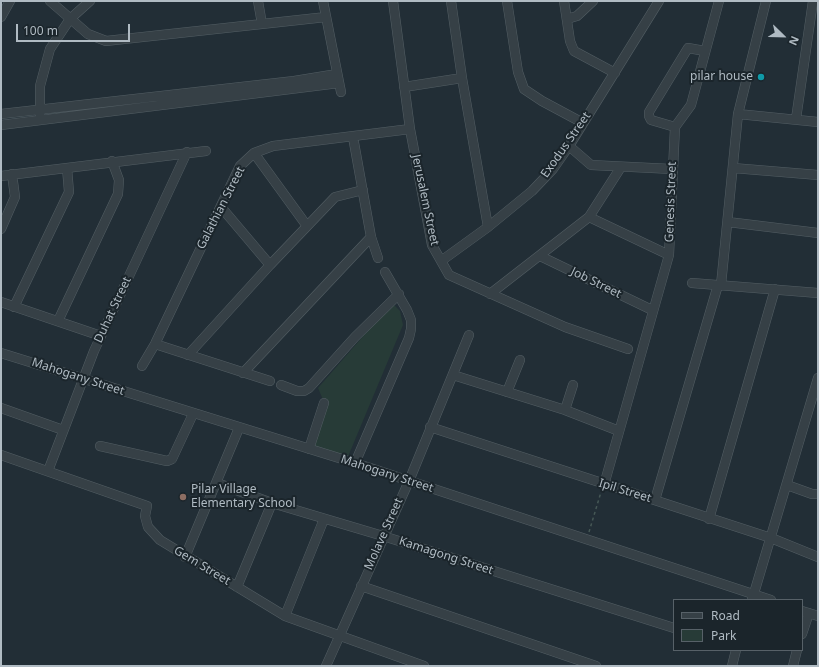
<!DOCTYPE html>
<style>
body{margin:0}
#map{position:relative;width:819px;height:667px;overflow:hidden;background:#222e36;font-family:"Noto Sans",sans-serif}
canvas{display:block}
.frame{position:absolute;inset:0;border:2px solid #b0bbc3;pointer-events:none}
.legend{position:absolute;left:673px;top:599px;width:130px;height:52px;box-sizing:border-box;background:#1b252b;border:1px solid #576168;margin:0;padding:5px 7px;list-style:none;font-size:12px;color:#b0bbc3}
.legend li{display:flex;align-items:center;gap:8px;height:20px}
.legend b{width:20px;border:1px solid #576168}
.north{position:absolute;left:763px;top:16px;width:40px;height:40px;-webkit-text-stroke:3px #1b252b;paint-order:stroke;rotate:113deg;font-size:11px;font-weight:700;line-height:16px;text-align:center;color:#b0bbc3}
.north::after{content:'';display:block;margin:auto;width:14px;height:18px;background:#b0bbc3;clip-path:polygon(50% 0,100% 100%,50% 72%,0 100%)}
.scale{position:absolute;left:16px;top:24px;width:114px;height:18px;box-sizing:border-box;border:2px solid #b0bbc3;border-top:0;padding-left:5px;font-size:12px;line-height:14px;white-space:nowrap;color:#b0bbc3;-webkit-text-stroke:3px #1b252b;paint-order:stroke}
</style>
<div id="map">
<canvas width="819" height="667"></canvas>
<div class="frame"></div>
<ul class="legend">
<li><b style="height:5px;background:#364046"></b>Road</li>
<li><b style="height:11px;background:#273b37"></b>Park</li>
</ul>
<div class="north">N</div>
<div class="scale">100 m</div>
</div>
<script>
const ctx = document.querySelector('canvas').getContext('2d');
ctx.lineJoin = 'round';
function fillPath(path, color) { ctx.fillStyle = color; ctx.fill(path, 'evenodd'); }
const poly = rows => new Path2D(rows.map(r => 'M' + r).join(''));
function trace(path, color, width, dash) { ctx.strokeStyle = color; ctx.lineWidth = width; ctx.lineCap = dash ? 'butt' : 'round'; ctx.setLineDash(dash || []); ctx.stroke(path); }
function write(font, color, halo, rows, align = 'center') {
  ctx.font = font + ' "Noto Sans",sans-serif'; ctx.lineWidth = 4; ctx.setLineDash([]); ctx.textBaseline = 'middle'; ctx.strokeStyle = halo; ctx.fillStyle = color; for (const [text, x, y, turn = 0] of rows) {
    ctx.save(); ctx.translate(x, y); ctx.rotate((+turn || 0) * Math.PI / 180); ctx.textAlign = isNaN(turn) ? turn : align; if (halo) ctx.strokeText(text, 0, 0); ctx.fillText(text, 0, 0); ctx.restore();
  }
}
fillPath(poly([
 [392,303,400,311,403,325,347,459,308,447,324,402,318,388]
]), '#273b37');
const minor = poly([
 [50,1,88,34,106,41,326,17],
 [258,1,262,24],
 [323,1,341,92],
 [393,1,410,129,432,245,449,275,565,327,628,349],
 [451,1,462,78,488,227],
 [507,1,518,72,524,89,542,101,583,123],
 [564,1,570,41,574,51,615,73],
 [1,17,10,1],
 [567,19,577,16,593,1],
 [404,87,462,78],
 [1,114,294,81,337,74],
 [738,114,818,122],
 [40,115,40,86,50,49,70,19,90,1],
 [796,119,813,1],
 [1,125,339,83],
 [675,127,651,120,649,116,649,112,688,48,705,51],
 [353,137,371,237,378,258],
 [569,146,591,165,672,169],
 [254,153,307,226],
 [733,168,818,175],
 [1,176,206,151],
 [221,207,270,265],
 [589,217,669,255],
 [728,222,818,233],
 [1,229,15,197,12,174],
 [540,256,652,310],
 [441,261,488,227,532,191,553,169,569,146,659,1],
 [692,283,818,293],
 [721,285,738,114,766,1],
 [490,294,589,217,621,167],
 [1,302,101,336],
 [14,307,69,192,67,168],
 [58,321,118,194,119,180,112,161],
 [155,344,270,381],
 [1,353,355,463,771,600],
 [188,355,270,265,335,197,363,190],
 [142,366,155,344,240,166,254,153,273,146,410,129],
 [243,373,371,237],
 [453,375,565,410,619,431],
 [281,385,297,391,304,391,309,388,355,337,399,294],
 [507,392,520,360],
 [1,408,63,430],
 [565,410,573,385],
 [430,427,771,538,818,557],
 [100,446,167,461,172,459,193,414],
 [309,449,324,403],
 [1,455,147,506,145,516,148,527,160,540,285,616,424,666],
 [355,463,409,338,411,329,411,320,407,310,385,272],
 [48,471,94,351,187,152],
 [217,483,272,503,383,536,674,628],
 [604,485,669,255,675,127,691,105,719,1],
 [787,485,812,494,818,494],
 [655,500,718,285],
 [709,519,775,289],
 [185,557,239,428],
 [361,586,596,666],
 [237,587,272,503],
 [752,600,818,378],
 [802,611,818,616],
 [285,616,324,519],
 [802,634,809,613],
 [326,666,409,481,469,335],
 [732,666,736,650],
 [793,666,797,650]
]);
trace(minor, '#535e64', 10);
trace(poly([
 [589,532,601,492]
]), '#465856', 1.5, [3, 3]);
trace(minor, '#364046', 9);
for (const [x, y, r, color] of [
 [761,77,4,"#0f9aa8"],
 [183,497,4,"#8d6e63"]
]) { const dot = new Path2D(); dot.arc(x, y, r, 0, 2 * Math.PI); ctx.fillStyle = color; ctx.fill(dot); trace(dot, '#1b252b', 1.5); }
write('12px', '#b0bbc3', '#1b252b', [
 ["pilar house",753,77],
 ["Pilar Village",191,490,"left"],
 ["Elementary School",191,504,"left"]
], 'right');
write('12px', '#b0bbc3', '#1b252b', [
 ["Exodus Street",566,145,-55],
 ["Jerusalem Street",425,200,78],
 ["Genesis Street",671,202,-88],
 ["Galathian Street",221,208,-63],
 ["Job Street",596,283,26],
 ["Duhat Street",113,310,-65],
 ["Mahogany Street",78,377,18],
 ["Mahogany Street",387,474,18],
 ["Ipil Street",625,491,17],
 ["Molave Street",384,534,-66],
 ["Kamagong Street",446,556,18],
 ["Gem Street",202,566,31]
]);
</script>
